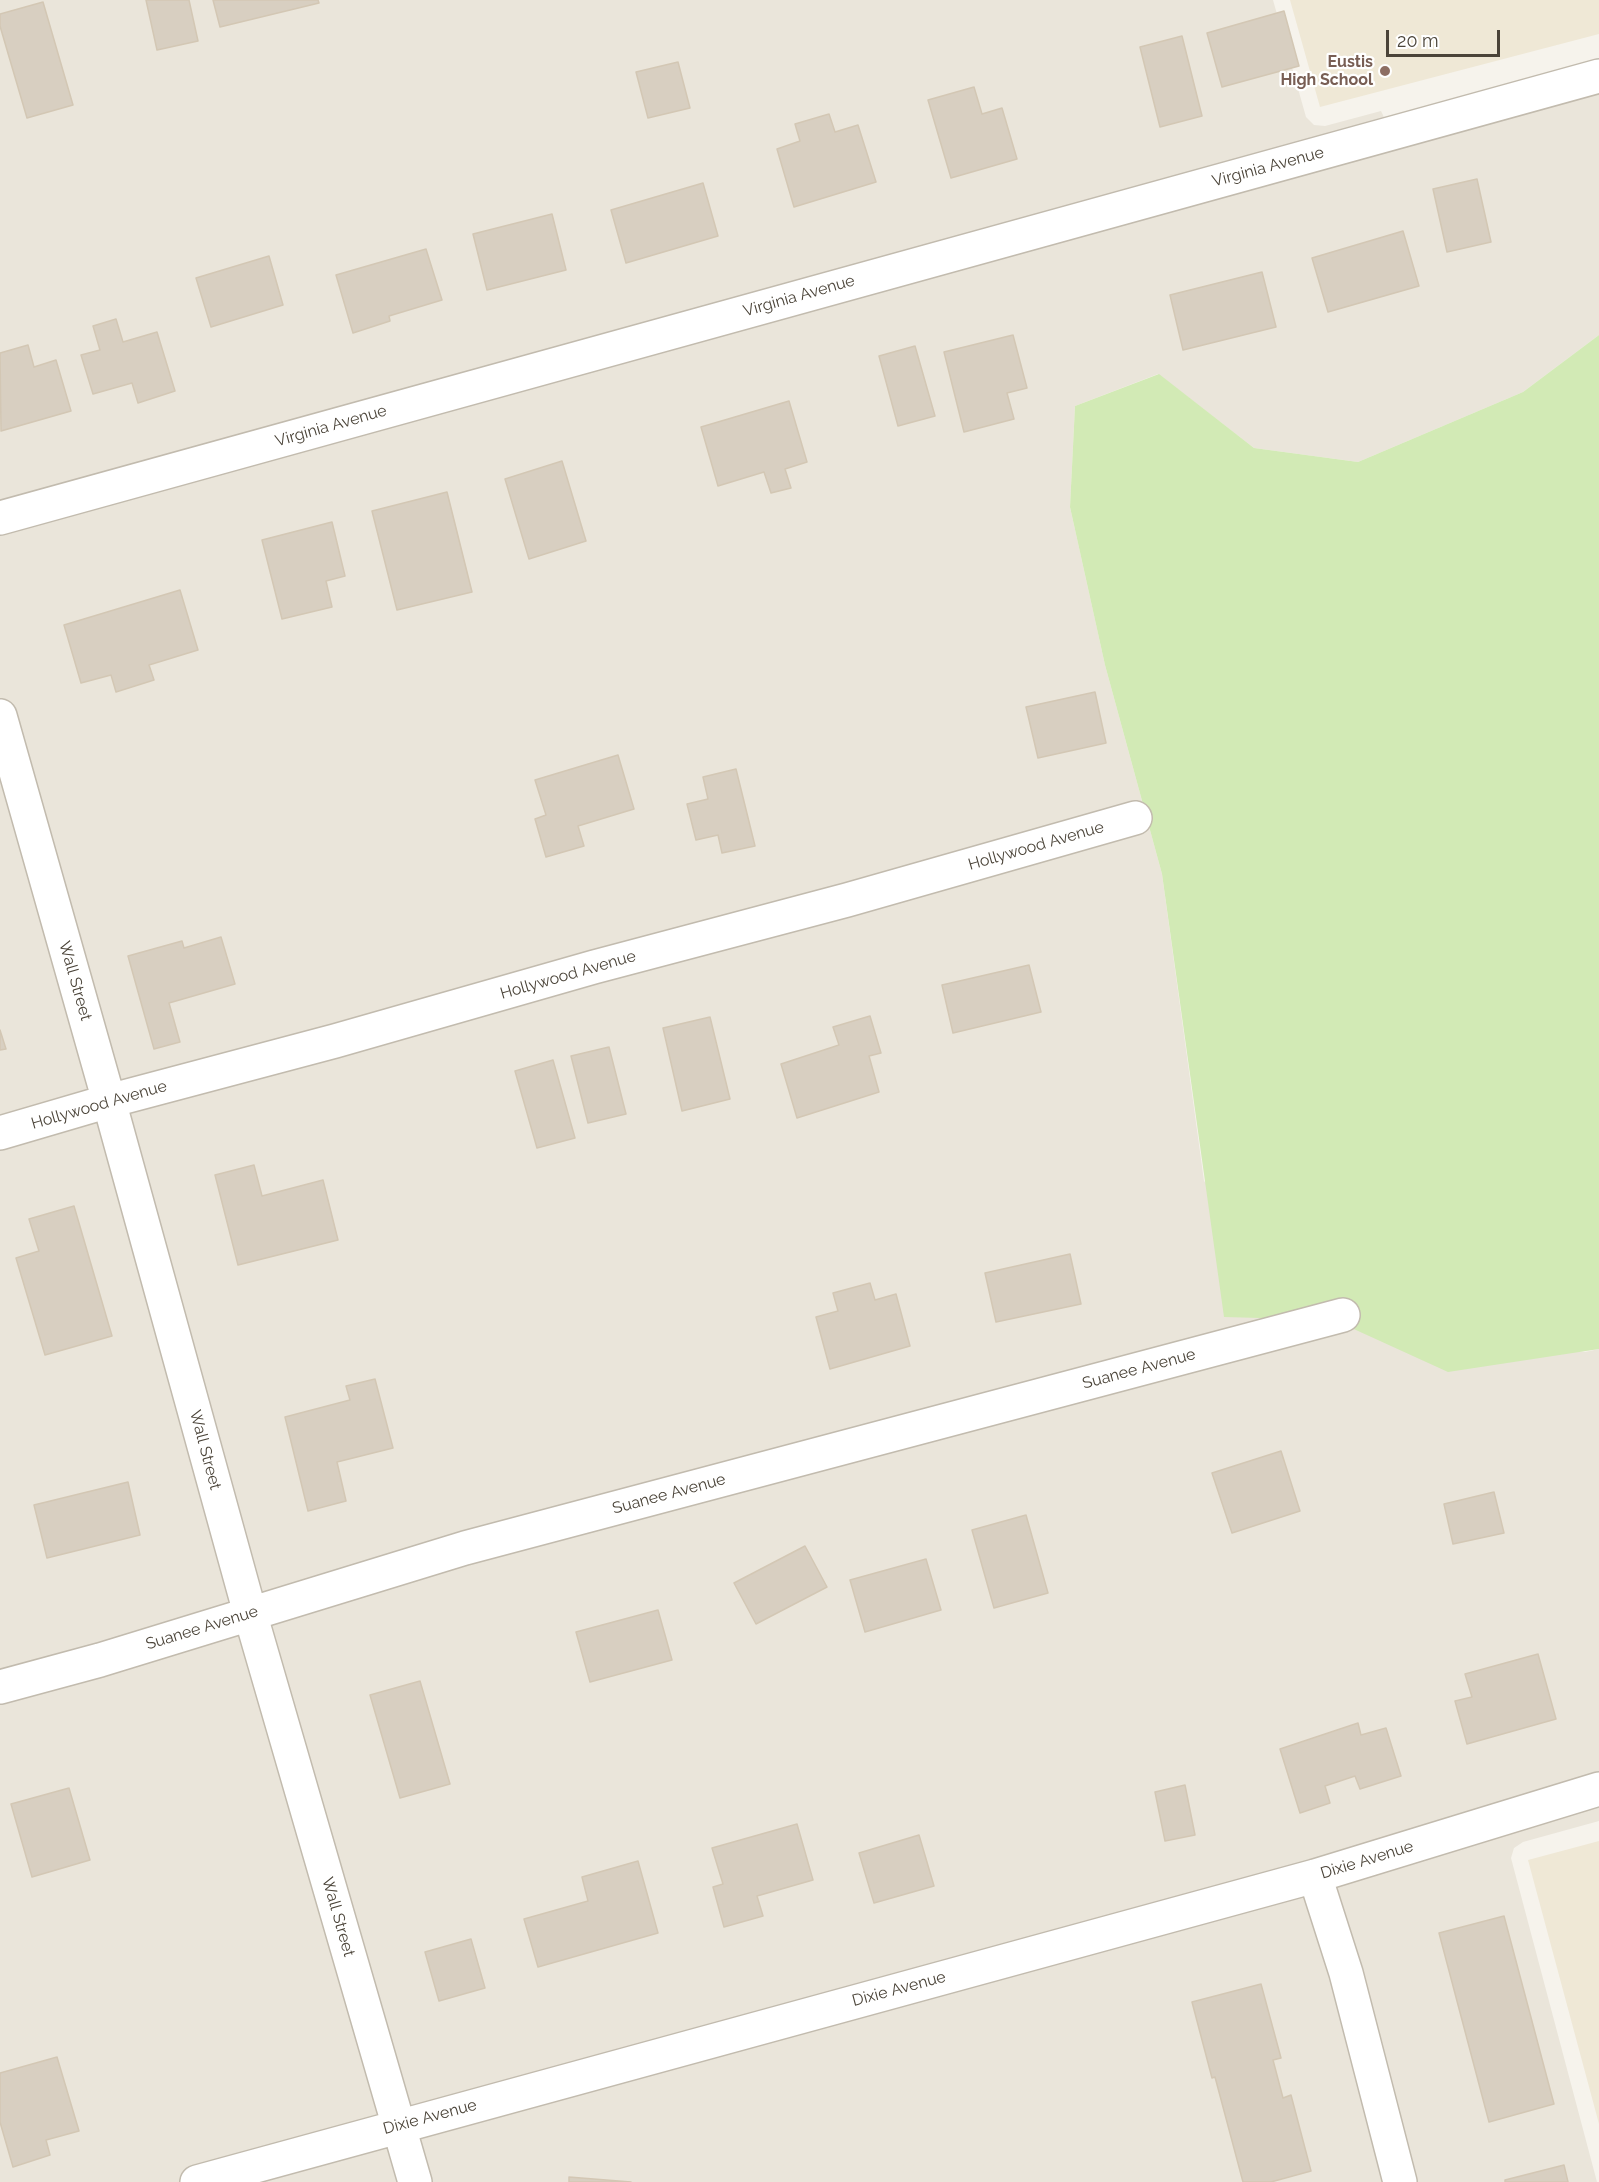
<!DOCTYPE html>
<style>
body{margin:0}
#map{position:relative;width:1599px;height:2182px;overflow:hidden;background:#f6f3ec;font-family:Raleway,sans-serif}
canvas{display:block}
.scale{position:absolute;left:1386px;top:30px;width:114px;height:27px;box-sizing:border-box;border:3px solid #4b4439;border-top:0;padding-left:8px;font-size:18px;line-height:21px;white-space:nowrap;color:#4b4439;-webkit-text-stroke:4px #fff;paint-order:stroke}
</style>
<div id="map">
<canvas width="1599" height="2182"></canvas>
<div class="scale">20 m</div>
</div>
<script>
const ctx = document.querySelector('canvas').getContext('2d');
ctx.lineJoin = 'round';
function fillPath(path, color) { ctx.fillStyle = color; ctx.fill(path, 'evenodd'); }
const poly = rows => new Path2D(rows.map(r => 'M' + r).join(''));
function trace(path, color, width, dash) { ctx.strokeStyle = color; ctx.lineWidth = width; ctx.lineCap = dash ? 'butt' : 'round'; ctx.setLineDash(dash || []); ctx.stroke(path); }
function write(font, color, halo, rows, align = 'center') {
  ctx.font = font + ' Raleway,sans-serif'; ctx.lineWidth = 4.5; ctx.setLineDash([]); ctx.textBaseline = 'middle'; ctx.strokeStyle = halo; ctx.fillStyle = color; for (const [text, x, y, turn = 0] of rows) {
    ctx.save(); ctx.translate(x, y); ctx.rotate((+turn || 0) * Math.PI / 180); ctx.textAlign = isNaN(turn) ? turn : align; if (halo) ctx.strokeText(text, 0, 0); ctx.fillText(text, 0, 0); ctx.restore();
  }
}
fillPath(poly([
 [0,0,1273,0,1306,117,1314,125,1325,126,1381,111,1396,142,1599,94,1599,335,1523,392,1358,462,1254,448,1158,374,1075,406,1070,507,1105,665,1162,874,1204,1181,1334,1320,1585,1352,1599,1349,1599,1821,1523,1842,1514,1848,1511,1858,1597,2182,0,2182]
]), '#eae5da');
fillPath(poly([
 [1290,0,1599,0,1599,34,1320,107],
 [1599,1841,1599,2124,1528,1860]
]), '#efe8d6');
fillPath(poly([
 [1599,335,1599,1349,1448,1372,1334,1320,1224,1317,1162,874,1105,665,1070,507,1075,406,1159,374,1254,448,1358,462,1523,392]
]), '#d2eab5');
const building = poly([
 [146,0,189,0,198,41,157,50,146,0],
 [213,0,318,0,319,3,220,27,213,0],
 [43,2,73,105,27,118,0,26,0,14,43,2],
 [1284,11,1299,66,1222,87,1207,33,1284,11],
 [1182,36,1202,116,1160,127,1140,47,1182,36],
 [678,62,690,108,648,118,636,72,678,62],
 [974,87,982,114,1002,108,1017,159,951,178,928,100,974,87],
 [829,114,835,132,858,125,876,182,794,207,777,149,800,141,795,124,829,114],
 [1477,179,1491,242,1447,252,1433,189,1477,179],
 [703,183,718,236,626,263,611,210,703,183],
 [552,214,566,270,487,290,473,234,552,214],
 [1403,231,1419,286,1328,312,1312,258,1403,231],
 [426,249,442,300,389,316,390,321,353,333,336,275,426,249],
 [269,256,283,305,211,327,196,278,269,256],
 [1262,272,1276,327,1183,350,1170,295,1262,272],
 [116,319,123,342,157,332,175,391,138,403,132,383,93,394,81,355,100,350,93,326,116,319],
 [1013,335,1027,388,1007,393,1014,419,964,432,944,352,1013,335],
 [28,345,34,367,56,360,71,411,1,431,0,353,28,345],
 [915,346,935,416,898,426,879,356,915,346],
 [789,401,807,462,785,469,791,488,771,493,764,472,718,486,701,427,789,401],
 [562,461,586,541,529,559,505,479,562,461],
 [447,492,472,592,397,610,372,511,447,492],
 [332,522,345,576,326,581,332,607,282,619,262,540,332,522],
 [180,590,198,650,149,665,154,680,116,692,111,675,81,683,64,625,180,590],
 [1095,692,1106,743,1038,758,1026,707,1095,692],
 [618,755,634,809,578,826,584,846,546,857,535,819,546,815,535,780,618,755],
 [736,769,755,846,722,853,718,835,696,840,687,804,708,799,703,777,736,769],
 [221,937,235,984,169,1003,180,1042,154,1049,128,956,182,941,184,948,221,937],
 [1029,965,1041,1012,953,1033,942,985,1029,965],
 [870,1016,881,1053,869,1056,879,1092,797,1118,781,1064,839,1045,833,1027,870,1016],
 [710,1017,730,1099,682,1111,663,1028,710,1017],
 [0,1030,6,1049,0,1050,0,1030],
 [609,1047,626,1114,588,1123,571,1056,609,1047],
 [553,1060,575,1138,537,1148,515,1071,553,1060],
 [254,1165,262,1196,323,1180,338,1240,238,1265,215,1175,254,1165],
 [74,1206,112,1336,45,1355,16,1258,39,1251,29,1219,74,1206],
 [1070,1254,1081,1304,996,1322,985,1273,1070,1254],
 [870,1283,875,1300,896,1294,910,1346,830,1369,816,1317,838,1311,833,1293,870,1283],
 [375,1379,393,1448,337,1462,346,1501,308,1511,285,1417,350,1400,346,1386,375,1379],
 [1281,1451,1300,1511,1232,1533,1212,1473,1281,1451],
 [128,1482,140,1535,47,1558,34,1505,128,1482],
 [1494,1492,1504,1533,1453,1544,1444,1504,1494,1492],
 [1026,1515,1048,1593,994,1608,972,1530,1026,1515],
 [805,1546,827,1587,756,1624,734,1583,805,1546],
 [926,1559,941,1610,865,1632,850,1580,926,1559],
 [658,1610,672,1660,590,1682,576,1632,658,1610],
 [1538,1654,1556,1719,1467,1744,1455,1701,1472,1697,1465,1674,1538,1654],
 [420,1681,450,1784,400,1798,370,1695,420,1681],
 [1358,1723,1361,1735,1386,1728,1401,1776,1360,1789,1355,1776,1325,1786,1330,1803,1300,1813,1280,1749,1358,1723],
 [1185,1785,1195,1835,1165,1841,1155,1792,1185,1785],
 [69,1788,90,1860,32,1877,11,1804,69,1788],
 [797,1824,813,1880,757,1896,763,1916,724,1927,713,1887,723,1884,712,1848,797,1824],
 [919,1835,934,1886,874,1903,859,1853,919,1835],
 [638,1861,658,1933,538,1967,524,1919,588,1901,582,1877,638,1861],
 [1504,1916,1554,2104,1489,2122,1439,1933,1504,1916],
 [471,1939,485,1988,439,2001,425,1952,471,1939],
 [1261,1984,1281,2058,1273,2060,1283,2098,1291,2095,1311,2171,1271,2182,1243,2182,1215,2077,1212,2078,1192,2002,1261,1984],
 [57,2057,79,2131,46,2140,50,2155,13,2167,0,2122,0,2073,57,2057],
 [1564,2165,1568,2182,1505,2182,1505,2180,1564,2165],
 [569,2177,631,2182,569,2182,569,2177]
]);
fillPath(building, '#d8cfc1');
trace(building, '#d3c7b4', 1.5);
const minor = poly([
 [0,518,1599,76],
 [0,716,109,1101,250,1613,415,2182],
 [0,1133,109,1101,335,1041,594,967,847,900,1135,818],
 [0,1687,100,1660,465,1548,1343,1315],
 [1315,1876,1346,1973,1400,2182],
 [197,2182,1315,1876,1599,1789]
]);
trace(minor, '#c2bbae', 36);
trace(minor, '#fff', 33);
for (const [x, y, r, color] of [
 [1385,71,6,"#8d6e63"]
]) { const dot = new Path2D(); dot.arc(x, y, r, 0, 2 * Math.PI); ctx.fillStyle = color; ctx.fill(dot); trace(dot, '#fff', 2); }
write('bold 16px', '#785e54', '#fff', [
 ["Eustis",1373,62],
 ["High School",1373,80]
], 'right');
write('16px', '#4b4439', '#fff', [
 ["Virginia Avenue",1268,167,-15],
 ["Virginia Avenue",799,296,-16],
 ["Virginia Avenue",331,426,-16],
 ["Hollywood Avenue",1036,846,-16],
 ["Hollywood Avenue",568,975,-16],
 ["Wall Street",75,981,74],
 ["Hollywood Avenue",99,1105,-16],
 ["Suanee Avenue",1139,1369,-15],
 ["Wall Street",205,1450,75],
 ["Suanee Avenue",669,1494,-15],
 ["Suanee Avenue",202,1628,-17],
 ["Dixie Avenue",1367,1860,-17],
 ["Wall Street",338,1917,74],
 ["Dixie Avenue",899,1989,-15],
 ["Dixie Avenue",430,2117,-15]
]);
</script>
